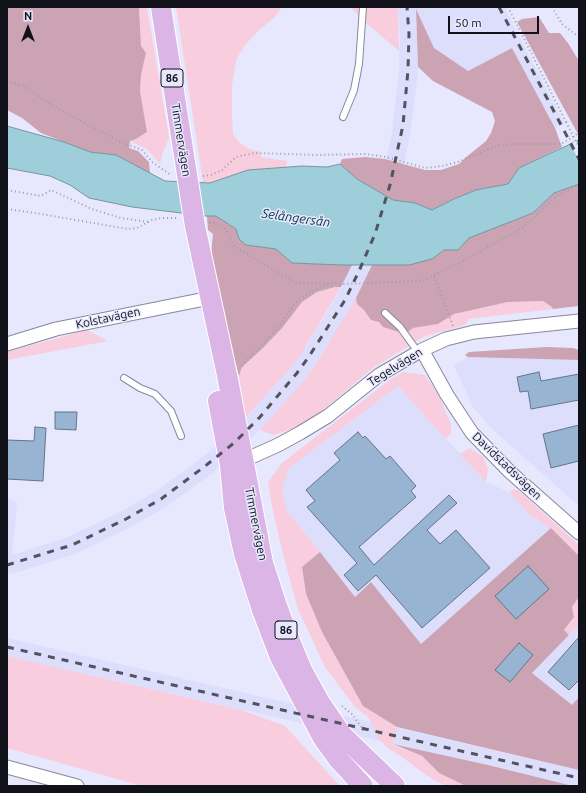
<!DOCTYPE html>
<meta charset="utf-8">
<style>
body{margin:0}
#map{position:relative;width:586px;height:793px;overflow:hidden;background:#e7e8fe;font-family:Ubuntu,sans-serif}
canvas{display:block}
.frame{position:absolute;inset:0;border:8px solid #111119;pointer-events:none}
.north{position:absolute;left:8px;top:8px;width:40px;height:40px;-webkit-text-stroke:3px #e7e8fe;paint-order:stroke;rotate:0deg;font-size:11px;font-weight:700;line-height:16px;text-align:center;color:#111119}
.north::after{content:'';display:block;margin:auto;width:14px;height:18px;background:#111119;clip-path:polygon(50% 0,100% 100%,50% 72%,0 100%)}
.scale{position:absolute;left:448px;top:16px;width:91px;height:18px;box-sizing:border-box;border:2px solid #111119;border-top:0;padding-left:5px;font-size:12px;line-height:14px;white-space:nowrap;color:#111119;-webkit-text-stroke:3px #e7e8fe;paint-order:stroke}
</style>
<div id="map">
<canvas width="586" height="793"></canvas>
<div class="frame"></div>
<div class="north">N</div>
<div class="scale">50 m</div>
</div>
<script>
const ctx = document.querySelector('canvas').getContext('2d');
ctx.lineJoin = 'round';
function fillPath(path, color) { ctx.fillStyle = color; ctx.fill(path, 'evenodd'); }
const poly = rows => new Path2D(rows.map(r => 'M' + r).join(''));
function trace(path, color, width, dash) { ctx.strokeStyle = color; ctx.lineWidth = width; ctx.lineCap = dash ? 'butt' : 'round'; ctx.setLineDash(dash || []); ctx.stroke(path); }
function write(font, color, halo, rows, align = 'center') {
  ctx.font = font + ' Ubuntu,sans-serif'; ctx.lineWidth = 3; ctx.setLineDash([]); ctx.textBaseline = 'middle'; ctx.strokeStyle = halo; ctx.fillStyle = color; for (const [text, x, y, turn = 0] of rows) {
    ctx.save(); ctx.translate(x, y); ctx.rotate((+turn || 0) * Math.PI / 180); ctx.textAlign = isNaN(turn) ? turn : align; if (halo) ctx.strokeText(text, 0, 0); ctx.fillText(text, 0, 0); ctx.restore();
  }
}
fillPath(poly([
 [398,7,504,7,564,123,555,128,512,48,468,71,434,48,416,10,418,71,413,114,410,135,399,188,376,256,367,275,353,305,316,364,305,379,266,424,240,450,210,475,166,507,131,527,75,554,22,571,7,574,7,498,17,503,12,555,68,537,122,511,156,491,199,460,227,436,253,411,301,354,337,296,352,265,359,249,381,183,392,131,399,70,400,34],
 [468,357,579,360,579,506,493,430,472,406,454,365],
 [398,386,486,482,509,492,530,515,551,528,421,644,371,583,355,597,287,511,282,489,289,468],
 [579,625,579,697,572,705,532,673],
 [7,638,579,770,579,786,573,786,488,765,393,744,7,656]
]), '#dddefc');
fillPath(poly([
 [139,7,147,7,169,138,163,152,160,164,147,149,130,141,136,139,147,132,140,91,141,75,146,53,141,46],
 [176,7,282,7,274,18,259,30,245,45,236,60,232,85,232,115,233,134,240,143,249,149,259,151,261,157,287,161,286,167,248,170,210,183,203,182],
 [350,7,398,7,399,51,365,22],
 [335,287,341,287,301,354,290,368,247,417,244,410,239,376,242,367,262,349,283,327,302,302,317,292],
 [356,298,357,304,364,310,371,320,413,328,438,324,454,314,508,302,543,301,552,307,553,309,469,319,465,325,425,336,373,368,313,418,300,426,274,435,260,430,305,379,316,364],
 [87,330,99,336,108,341,7,360,7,352],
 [403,372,425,375,438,394,451,424,451,433,446,439,398,386,289,468,282,489,287,511,320,552,302,567,306,594,322,632,363,706,397,727,393,745,422,756,439,773,466,786,445,786,426,775,402,757,389,749,378,738,369,718,355,707,325,667,298,609,284,558,273,512,268,482,282,463,391,379],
 [470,448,483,457,488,469,486,482,460,454],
 [514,489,519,491,579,545,579,556,551,528,530,515,509,492],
 [579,597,579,625,569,635,564,631,574,617,572,607],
 [7,656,242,710,285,726,340,786,142,786,7,748]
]), '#f8cdde');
fillPath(poly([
 [7,7,139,7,141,46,146,53,141,75,140,91,147,132,136,139,130,141,129,148,138,151,149,162,150,174,116,155,90,152,41,133,22,118,7,110],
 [416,9,434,48,468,71,512,48,555,128,562,147,519,168,508,184,476,190,454,199,432,210,415,203,393,200,357,179,340,164,342,159,365,157,385,159,425,170,441,170,459,164,465,158,486,141,491,133,495,121,492,112,433,81,418,67],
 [539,17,549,33,560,33,568,43,579,61,579,136,517,22,522,19],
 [579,184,579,306,553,309,552,307,543,301,508,302,454,314,438,324,413,328,405,334,383,327,379,322,371,320,364,310,357,304,356,298,372,265,432,259,444,250,458,250,468,238,533,213,554,193],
 [207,216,216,216,236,229,239,239,246,245,276,249,292,263,352,265,341,287,335,287,317,292,302,302,283,327,262,349,242,367,239,376,225,325,211,255,213,234,208,230],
 [546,347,573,348,579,350,579,360,468,357,465,355,469,352],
 [551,528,579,556,579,597,572,607,574,617,564,630,569,635,532,673,572,705,579,697,579,770,397,727,363,706,322,632,306,594,302,567,320,552,355,597,371,582,421,644],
 [393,744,488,765,573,786,466,786,439,773,422,756]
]), '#cca3b3');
const water = poly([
 [7,126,64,142,90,152,116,155,165,181,210,183,248,170,302,166,327,167,340,164,357,179,393,200,415,203,432,210,454,199,476,190,508,184,519,168,579,140,579,184,554,193,533,213,469,238,458,250,444,250,432,259,409,265,342,265,292,263,276,249,246,245,239,239,236,229,216,216,206,216,132,207,89,198,70,185,50,176,7,168,7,126]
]);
fillPath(water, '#9eceda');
trace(water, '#7495a0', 1);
fillPath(poly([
 [576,141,579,147,579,160,570,144]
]), '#e7e8fe');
const building = poly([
 [539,372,541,381,579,374,579,400,531,409,528,391,520,392,517,377,539,372],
 [55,412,77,412,76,430,55,429,55,412],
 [579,425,579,461,551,468,543,434,579,425],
 [35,427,46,428,43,481,7,479,7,440,34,441,35,427],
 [358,432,363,438,365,436,386,459,390,456,416,486,411,491,416,497,359,547,374,565,449,495,457,503,427,530,440,544,456,530,490,568,422,628,376,575,358,591,344,575,357,563,307,507,315,501,306,490,340,460,334,453,358,432],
 [528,566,549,589,516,619,495,596,528,566],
 [579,637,579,680,569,690,548,672,579,637],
 [519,643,533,655,510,682,495,670,519,643]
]);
fillPath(building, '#97b4d2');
trace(building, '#657585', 1);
const lane = poly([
 [343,117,354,90,359,64,363,7],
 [385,313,400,327,418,352],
 [124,378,140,388,155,394,171,411,181,436]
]);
const street = poly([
 [7,344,56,329,210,298],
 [422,350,447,395,472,433,510,472,579,533],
 [238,463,278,445,300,433,328,416,379,375,422,350,446,339,474,332,579,321],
 [7,767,77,786]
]);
const primary = poly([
 [161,7,183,149],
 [195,226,227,375,263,563,277,606,292,646,302,670,319,701,342,735,395,786],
 [218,401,230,465,234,508,244,554,262,610,280,657,323,738,339,760,363,786]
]);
trace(lane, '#87889c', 8);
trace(street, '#87889c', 15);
trace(primary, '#fff', 22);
trace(poly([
 [508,7,566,122],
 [552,7,562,24,579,37],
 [7,81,24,86,60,110,121,142,142,150,152,162,171,175],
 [203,176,211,175,222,170,236,157,255,153,316,155,365,154,386,157,425,168,442,166,458,162,499,145,516,144,561,144,576,135,579,131],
 [7,190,41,196,51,190,92,209,121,218,149,222],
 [7,209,35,213,128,229,137,228,152,220,162,218,177,218],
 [210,222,218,224,226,229,233,245,240,250,297,283,343,284,422,281,463,261,522,228,558,195,579,185],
 [434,276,453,326],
 [242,366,279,327,295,303,310,292,327,285],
 [342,706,353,715,365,733]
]), '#9b9cad', 2, [1, 3]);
trace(lane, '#fff', 6);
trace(street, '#fff', 13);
trace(primary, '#dbb5e6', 20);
trace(poly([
 [499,7,579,159],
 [7,565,72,545,126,519,161,499,204,467,234,443,260,417,297,373,308,358,345,300,359,271,375,234,390,185,403,125,408,70,409,34,407,7],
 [7,647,579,778]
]), '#52535f', 3, [7, 7]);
const primaryBridge = poly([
 [183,149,195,226]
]);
trace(primaryBridge, '#fff', 22, []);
trace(poly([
 [566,122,579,147]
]), '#9b9cad', 2, [1, 3]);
trace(primaryBridge, '#dbb5e6', 20);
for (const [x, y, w] of [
 [172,78,22],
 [286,630,22]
]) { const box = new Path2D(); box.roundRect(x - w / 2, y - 9, w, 18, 3); ctx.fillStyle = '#e7e8fe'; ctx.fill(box); trace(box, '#111119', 1); }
write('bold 11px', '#111119', null, [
 ["86",172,78],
 ["86",286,630]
]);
write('12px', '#111119', '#e7e8fe', [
 ["Timmervägen",181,140,81],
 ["Kolstavägen",108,318,-12],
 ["Tegelvägen",395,367,-32],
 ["Davidstadsvägen",507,466,44],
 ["Timmervägen",256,524,79]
]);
write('italic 13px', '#01313b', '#e7e8fe', [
 ["Selångersån",296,218,8]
]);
</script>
